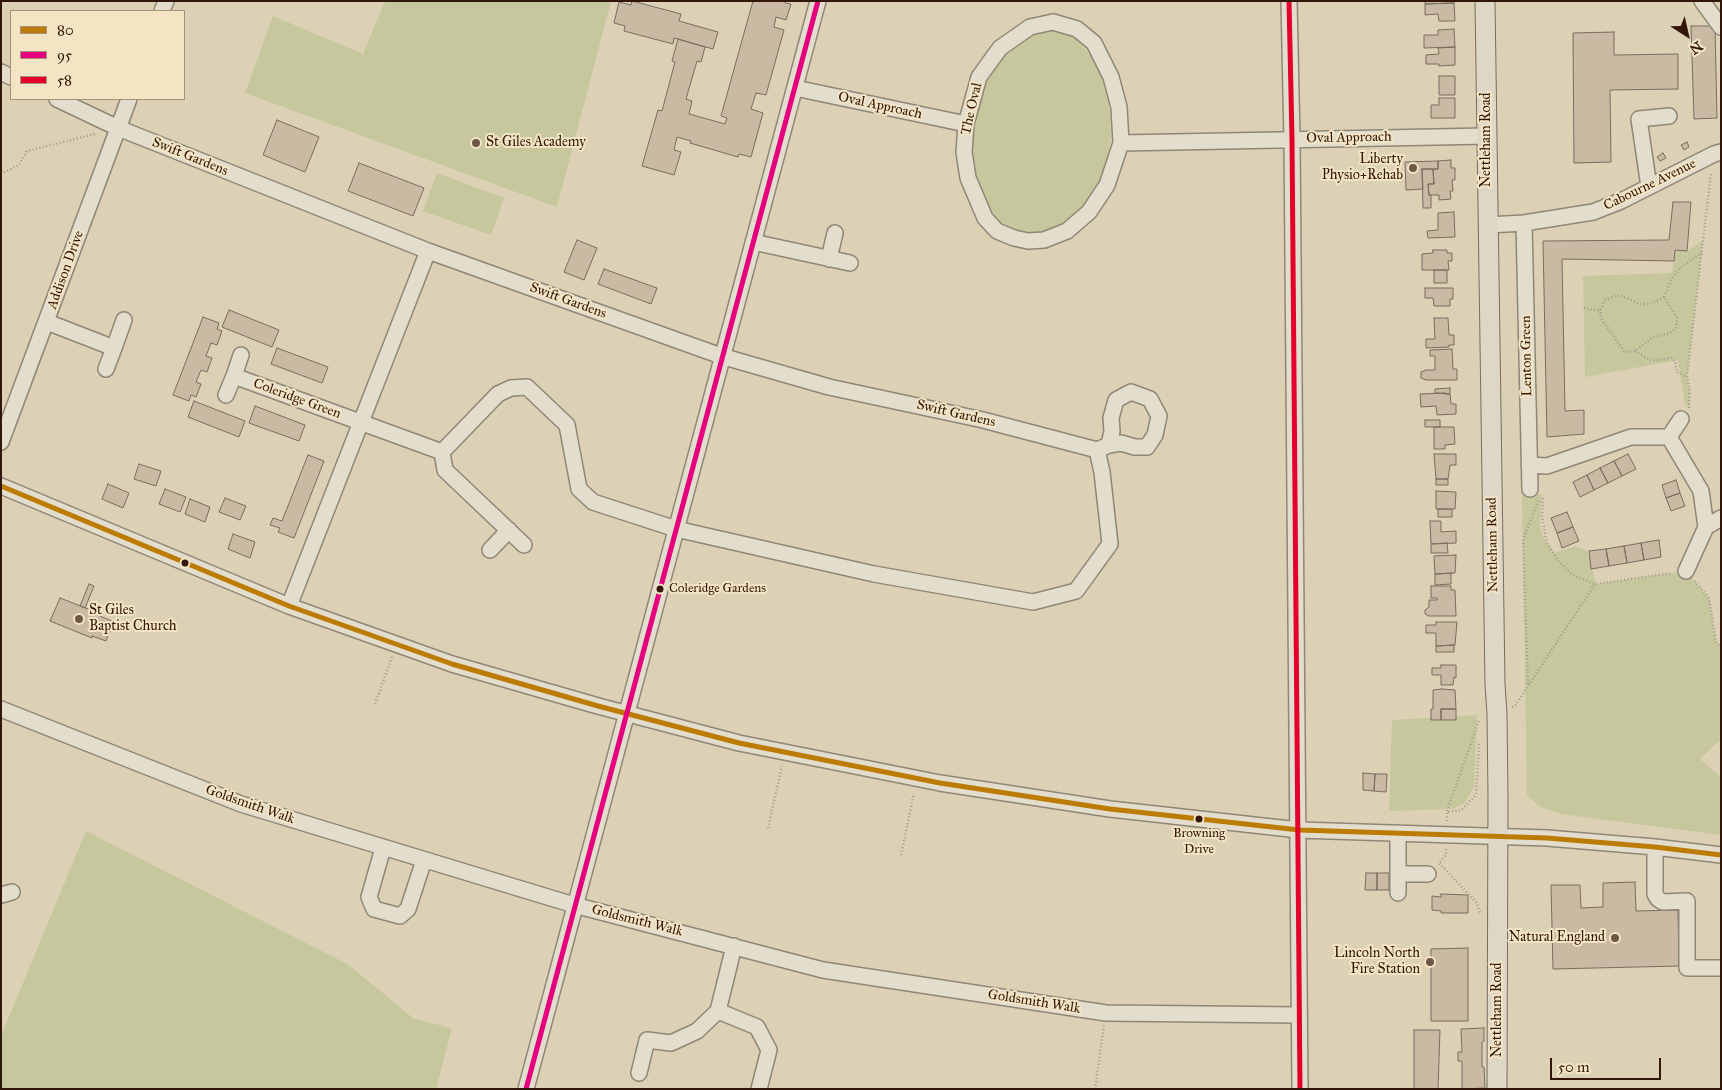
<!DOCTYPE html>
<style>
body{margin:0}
#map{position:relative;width:1722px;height:1090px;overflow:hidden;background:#dcd1b5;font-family:"IM FELL Great Primer",serif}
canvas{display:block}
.frame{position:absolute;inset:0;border:2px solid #33160a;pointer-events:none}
.legend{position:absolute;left:10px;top:10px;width:175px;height:90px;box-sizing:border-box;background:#f3e5c4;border:1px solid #a6927a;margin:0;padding:6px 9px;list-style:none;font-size:15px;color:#33160a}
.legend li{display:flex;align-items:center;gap:10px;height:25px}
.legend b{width:25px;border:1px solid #a6927a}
.north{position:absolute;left:1662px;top:10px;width:50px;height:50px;-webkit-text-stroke:4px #f3e5c4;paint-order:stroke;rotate:145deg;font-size:14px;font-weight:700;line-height:20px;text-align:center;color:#33160a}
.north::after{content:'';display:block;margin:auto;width:18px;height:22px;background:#33160a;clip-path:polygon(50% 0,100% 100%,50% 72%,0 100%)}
.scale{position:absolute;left:1550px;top:1058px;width:111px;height:22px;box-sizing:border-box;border:2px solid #33160a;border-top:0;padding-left:6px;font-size:15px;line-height:18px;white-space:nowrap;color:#33160a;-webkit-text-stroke:4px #f3e5c4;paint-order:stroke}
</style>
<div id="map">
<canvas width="1722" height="1090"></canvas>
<div class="frame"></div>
<ul class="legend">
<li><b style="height:6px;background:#bc7b03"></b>80</li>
<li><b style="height:6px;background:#e5007d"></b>95</li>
<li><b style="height:6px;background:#e4002b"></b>58</li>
</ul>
<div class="north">N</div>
<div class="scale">50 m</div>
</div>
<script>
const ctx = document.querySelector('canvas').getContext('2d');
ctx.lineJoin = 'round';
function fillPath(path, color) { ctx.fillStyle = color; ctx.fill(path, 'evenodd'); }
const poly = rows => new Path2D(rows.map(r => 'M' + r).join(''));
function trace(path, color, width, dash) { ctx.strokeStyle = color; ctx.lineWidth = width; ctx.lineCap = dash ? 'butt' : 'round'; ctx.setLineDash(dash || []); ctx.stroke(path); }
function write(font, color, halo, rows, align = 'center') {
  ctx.font = font + ' "IM FELL Great Primer",serif'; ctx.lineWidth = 4; ctx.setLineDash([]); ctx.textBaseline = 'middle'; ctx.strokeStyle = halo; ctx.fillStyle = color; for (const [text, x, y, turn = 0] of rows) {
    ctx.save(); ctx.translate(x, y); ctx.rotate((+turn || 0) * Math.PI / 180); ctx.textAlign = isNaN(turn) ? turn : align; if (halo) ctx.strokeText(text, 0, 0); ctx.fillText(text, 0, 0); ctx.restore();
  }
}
fillPath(poly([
 [385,1,611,1,557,207,245,93,273,16,363,54],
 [1037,31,1062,31,1076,38,1091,56,1104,81,1109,102,1111,137,1108,160,1100,184,1085,207,1065,226,1043,232,1020,232,1000,222,985,201,975,175,972,149,977,114,987,82,1006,52],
 [437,173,504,198,491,235,423,211],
 [1703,240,1687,377,1690,391,1689,407,1685,406,1678,360,1585,377,1583,276,1672,273,1675,250,1687,251],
 [1542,494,1540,524,1542,535,1554,553,1575,546,1587,551,1596,584,1686,571,1709,598,1716,642,1721,647,1721,739,1700,759,1721,777,1721,835,1561,814,1540,807,1530,798,1527,794,1522,496],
 [1477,715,1474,787,1465,802,1454,809,1389,811,1392,720],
 [86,831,349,965,414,1019,452,1028,436,1089,1,1089,1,1036]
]), '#c6c79d');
const building = poly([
 [632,1,681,14,679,21,718,32,713,49,674,38,673,44,624,31,625,26,614,23,619,2,631,5,632,1],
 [753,1,785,1,785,3,791,4,786,20,776,17,774,27,784,30,766,95,756,93,751,109,763,113,751,157,739,154,738,157,690,143,691,141,677,137,674,150,681,152,674,175,642,166,658,110,662,111,675,62,672,61,678,39,705,47,701,62,697,61,686,99,692,101,689,114,725,124,727,118,721,116,753,1],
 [1425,1,1454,1,1454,3,1425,4,1425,1],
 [1454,3,1455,21,1439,21,1438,14,1425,15,1425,4,1454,3],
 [1691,26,1715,26,1717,118,1694,119,1691,26],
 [1454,29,1455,47,1424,48,1424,35,1438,35,1438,30,1454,29],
 [1614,32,1614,55,1678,54,1678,89,1610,90,1611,162,1574,163,1573,33,1614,32],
 [1455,47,1455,65,1439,66,1439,64,1426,64,1426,55,1439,54,1438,48,1455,47],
 [1439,76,1455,76,1455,95,1439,95,1439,76],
 [1439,98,1455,98,1455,118,1431,118,1431,105,1439,105,1439,98],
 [277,120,319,137,305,172,263,155,277,120],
 [1687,142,1689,147,1684,150,1681,145,1687,142],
 [1663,153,1666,158,1660,161,1657,157,1663,153],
 [1451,160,1451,168,1455,168,1455,180,1452,180,1453,191,1450,191,1451,199,1439,200,1439,195,1429,195,1428,184,1434,184,1433,169,1438,169,1438,161,1451,160],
 [1438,161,1438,169,1422,169,1423,189,1406,190,1405,162,1438,161],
 [359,163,424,188,413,216,348,191,359,163],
 [1422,169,1433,169,1434,184,1428,184,1429,195,1431,195,1431,208,1423,208,1422,169],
 [1673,202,1691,202,1687,251,1675,250,1674,261,1562,259,1565,411,1584,410,1584,434,1547,437,1543,241,1669,240,1673,202],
 [1454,212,1455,237,1428,238,1427,231,1438,230,1438,213,1454,212],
 [577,240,597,248,584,280,564,272,577,240],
 [1433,250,1447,250,1447,253,1452,253,1452,261,1448,261,1449,270,1422,270,1422,254,1433,253,1433,250],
 [604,269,657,288,651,304,598,284,604,269],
 [1434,270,1447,270,1447,283,1434,283,1434,270],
 [1425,288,1453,288,1453,299,1450,299,1450,306,1434,306,1433,298,1425,298,1425,288],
 [229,310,279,330,272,347,222,327,229,310],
 [203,317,219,323,217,329,222,331,217,345,211,343,206,356,212,358,207,372,201,370,196,382,201,384,196,397,191,395,189,401,173,395,203,317],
 [1434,318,1448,318,1449,335,1454,335,1454,345,1449,345,1449,347,1426,348,1426,339,1435,339,1434,318],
 [277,348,328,367,322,383,271,364,277,348],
 [1452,349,1453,369,1457,369,1457,380,1426,380,1421,378,1421,372,1426,370,1435,370,1435,356,1430,356,1430,350,1452,349],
 [1450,388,1450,394,1435,393,1435,389,1450,388],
 [1445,393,1445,394,1450,394,1451,404,1456,404,1456,414,1437,415,1436,406,1421,407,1420,394,1445,393],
 [194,401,245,421,239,437,188,417,194,401],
 [255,406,305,425,299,441,249,423,255,406],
 [1425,420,1440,420,1440,427,1425,427,1425,420],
 [1434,427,1454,427,1455,444,1445,445,1445,449,1434,449,1434,427],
 [1434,454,1456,454,1456,465,1450,465,1448,479,1436,479,1434,454],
 [1628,454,1636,469,1622,476,1614,461,1628,454],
 [308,455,324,461,294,538,278,532,280,528,270,525,273,518,282,521,308,455],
 [1614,461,1622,476,1608,483,1600,468,1614,461],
 [139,464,161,471,156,486,134,479,139,464],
 [1600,468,1608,483,1594,490,1587,475,1600,468],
 [1587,475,1594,490,1580,497,1573,482,1587,475],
 [1436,479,1448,479,1448,485,1436,485,1436,479],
 [1676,480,1680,493,1666,498,1662,485,1676,480],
 [108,484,129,493,123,508,102,499,108,484],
 [165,489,186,497,180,512,159,504,165,489],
 [1436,491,1456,492,1455,509,1436,509,1436,491],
 [1680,493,1685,506,1671,511,1666,498,1680,493],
 [225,498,246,506,240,520,219,512,225,498],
 [190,499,210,507,205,522,185,514,190,499],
 [1438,509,1452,509,1452,517,1438,517,1438,509],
 [1567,512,1573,527,1557,533,1551,518,1567,512],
 [1430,521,1441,521,1441,532,1456,531,1456,543,1431,544,1430,521],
 [1573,527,1579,541,1562,548,1557,533,1573,527],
 [233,534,255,542,250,558,228,549,233,534],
 [1659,540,1661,557,1644,560,1641,543,1659,540],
 [1447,543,1448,553,1431,553,1431,544,1447,543],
 [1641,543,1644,560,1627,563,1624,546,1641,543],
 [1624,546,1627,563,1609,566,1606,549,1624,546],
 [1606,549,1609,566,1591,569,1589,551,1606,549],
 [1456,555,1455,573,1435,574,1434,556,1456,555],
 [1451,573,1451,584,1435,585,1435,574,1451,573],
 [89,584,94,586,85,608,80,606,89,584],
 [1431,586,1451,586,1451,590,1455,590,1456,616,1429,616,1425,614,1425,610,1429,607,1429,600,1437,600,1437,598,1431,598,1431,586],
 [60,598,101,614,100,616,114,622,106,641,92,636,92,638,50,621,60,598],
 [1436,622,1457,622,1455,645,1436,646,1436,633,1426,633,1426,625,1436,625,1436,622],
 [1454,645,1454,652,1436,652,1436,646,1454,645],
 [1441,665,1456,665,1456,678,1454,677,1453,685,1441,685,1441,675,1432,675,1432,668,1441,668,1441,665],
 [1442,689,1455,690,1456,709,1441,709,1441,720,1431,720,1431,709,1433,709,1433,690,1442,689],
 [1441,709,1456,709,1456,720,1441,720,1441,709],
 [1363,773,1375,774,1374,791,1363,790,1363,773],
 [1375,774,1387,774,1386,792,1374,791,1375,774],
 [1366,873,1377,873,1377,890,1365,890,1366,873],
 [1377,873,1389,873,1389,890,1377,890,1377,873],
 [1635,882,1636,911,1678,910,1679,966,1553,969,1551,885,1580,885,1581,908,1603,907,1603,883,1635,882],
 [1441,894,1468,895,1468,913,1441,913,1441,911,1432,910,1432,896,1441,897,1441,894],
 [1468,948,1468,1021,1431,1021,1431,949,1468,948],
 [1484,1028,1484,1041,1482,1042,1482,1067,1484,1067,1485,1088,1462,1089,1462,1061,1458,1061,1458,1052,1462,1052,1461,1029,1484,1028],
 [1414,1030,1440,1030,1438,1089,1414,1089,1414,1030]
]);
fillPath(building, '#cabaa4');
trace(building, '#786d5e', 1);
const minor = poly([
 [1289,1,1292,139,1300,1089],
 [1702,1,1721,27],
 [162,11,166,1],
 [1053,22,1077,29,1094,43,1111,77,1119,107,1121,143,1107,185,1089,212,1067,231,1044,240,1028,241,1014,238,997,231,985,218,968,178,964,152,966,124,979,77,1000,48,1030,27,1053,22],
 [1,72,11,77],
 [795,88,966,124],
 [57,99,118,128,428,251,721,356,829,387,983,420,1097,450],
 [1121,143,1487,136],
 [1649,187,1639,119,1669,116],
 [1524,223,1530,489],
 [1488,225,1524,223,1593,212,1621,201,1714,154,1721,152],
 [753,242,850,263],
 [829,259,835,233],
 [47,322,114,348,124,320],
 [106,369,114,348],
 [234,376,241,355],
 [226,395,234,376,442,452,498,394,511,388,527,387,567,425,579,489,593,502,676,529,874,574,1033,602,1076,591,1110,544,1102,472,1097,450],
 [1669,437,1681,419],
 [1,442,129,99],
 [1097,450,1109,445,1112,431,1111,418,1116,400,1131,392,1150,399,1159,416,1155,435,1147,447,1135,447,1121,443,1109,445],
 [442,452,445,470,524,545],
 [1529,465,1547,466,1631,437,1669,437,1701,491,1706,527,1721,518],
 [1,486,289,606,452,664,598,706,739,743,940,783,1110,809,1299,830,1547,838,1655,847,1721,855],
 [490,550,509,530],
 [1686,571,1706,527],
 [289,606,428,251],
 [1,709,241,804,574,905,823,970,1106,1013,1299,1015],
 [1655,847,1655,894,1658,899,1663,902,1687,901,1687,968,1721,968],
 [383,848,369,897,374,909,400,916,408,909,424,860],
 [1398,874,1428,874],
 [1398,893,1398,833],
 [1,895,12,892],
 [718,1011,757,1027,769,1050,759,1089],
 [639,1073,647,1040,671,1043,697,1031,718,1011,734,946],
 [526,1089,818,1]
]);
const major = poly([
 [1485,1,1495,684,1497,714,1498,796,1497,1089]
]);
trace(minor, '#908675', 18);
trace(major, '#786d5e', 21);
trace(poly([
 [1601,1,1601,2],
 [1,174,19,165,27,151,95,134],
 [1664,297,1650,304,1638,304,1627,298,1617,295,1605,300,1600,311,1602,320,1625,352,1635,351,1654,337,1670,333,1676,328,1677,318,1664,297,1672,278,1682,266,1702,253],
 [1584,308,1600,311],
 [1635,351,1652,361,1671,358,1675,361,1677,372,1687,377],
 [1689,408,1690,391,1687,377,1711,173],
 [1543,498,1542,517,1547,543,1559,562,1573,575,1595,584],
 [1695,581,1709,598,1716,642,1721,647],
 [1528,684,1523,539,1539,500],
 [375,704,392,657],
 [1512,707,1515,706,1595,584,1672,573],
 [1447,811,1479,720],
 [1447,821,1447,812,1461,810,1476,795,1479,742],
 [768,828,782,766],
 [1446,849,1446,855,1439,863,1477,903,1480,913],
 [901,855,914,793],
 [1095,1089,1104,1026]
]), '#a29b8f', 2.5, [1, 2.5]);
trace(minor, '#e3ddce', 15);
trace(major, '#ded7c7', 19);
trace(poly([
 [1,486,289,606,452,664,598,706,739,743,940,783,1110,809,1299,830,1547,838,1655,847,1721,855]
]), '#bc7b03', 5);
trace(poly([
 [526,1089,818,1]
]), '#e5007d', 5);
trace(poly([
 [1289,1,1292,139,1300,1089]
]), '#e4002b', 5);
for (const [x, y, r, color] of [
 [476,143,5,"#6e5746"],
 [1413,168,5,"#6e5746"],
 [185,563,4.5,"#33160a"],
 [660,589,4.5,"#33160a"],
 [79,619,5,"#6e5746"],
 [1199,819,4.5,"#33160a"],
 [1615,938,5,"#6e5746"],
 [1430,962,5,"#6e5746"]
]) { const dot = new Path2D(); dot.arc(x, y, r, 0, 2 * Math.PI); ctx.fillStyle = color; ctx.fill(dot); trace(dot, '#f3e5c4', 2); }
write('13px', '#33160a', '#f3e5c4', [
 ["Coleridge Gardens",669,589],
 ["Browning",1199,834,"center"],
 ["Drive",1199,850,"center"]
], 'left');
write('14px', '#33160a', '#f3e5c4', [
 ["Oval Approach",880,106,12],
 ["The Oval",972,109,-77],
 ["Oval Approach",1349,138,-1],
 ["Nettleham Road",1487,140,-90],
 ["Swift Gardens",190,157,22],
 ["Cabourne Avenue",1650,185,-26],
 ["Addison Drive",66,270,-70],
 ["Swift Gardens",568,301,20],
 ["Lenton Green",1527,356,-91],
 ["Coleridge Green",297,399,20],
 ["Swift Gardens",956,414,13],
 ["Nettleham Road",1493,545,-91],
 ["Goldsmith Walk",250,805,19],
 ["Goldsmith Walk",637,921,14],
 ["Goldsmith Walk",1034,1002,9],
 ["Nettleham Road",1498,1010,-90]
]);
write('14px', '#33160a', '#f3e5c4', [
 ["St Giles Academy",486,143,"left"],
 ["Liberty",1403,160],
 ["Physio+Rehab",1403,176],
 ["St Giles",89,611,"left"],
 ["Baptist Church",89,627,"left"],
 ["Natural England",1605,938],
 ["Lincoln North",1420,954],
 ["Fire Station",1420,970]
], 'right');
</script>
